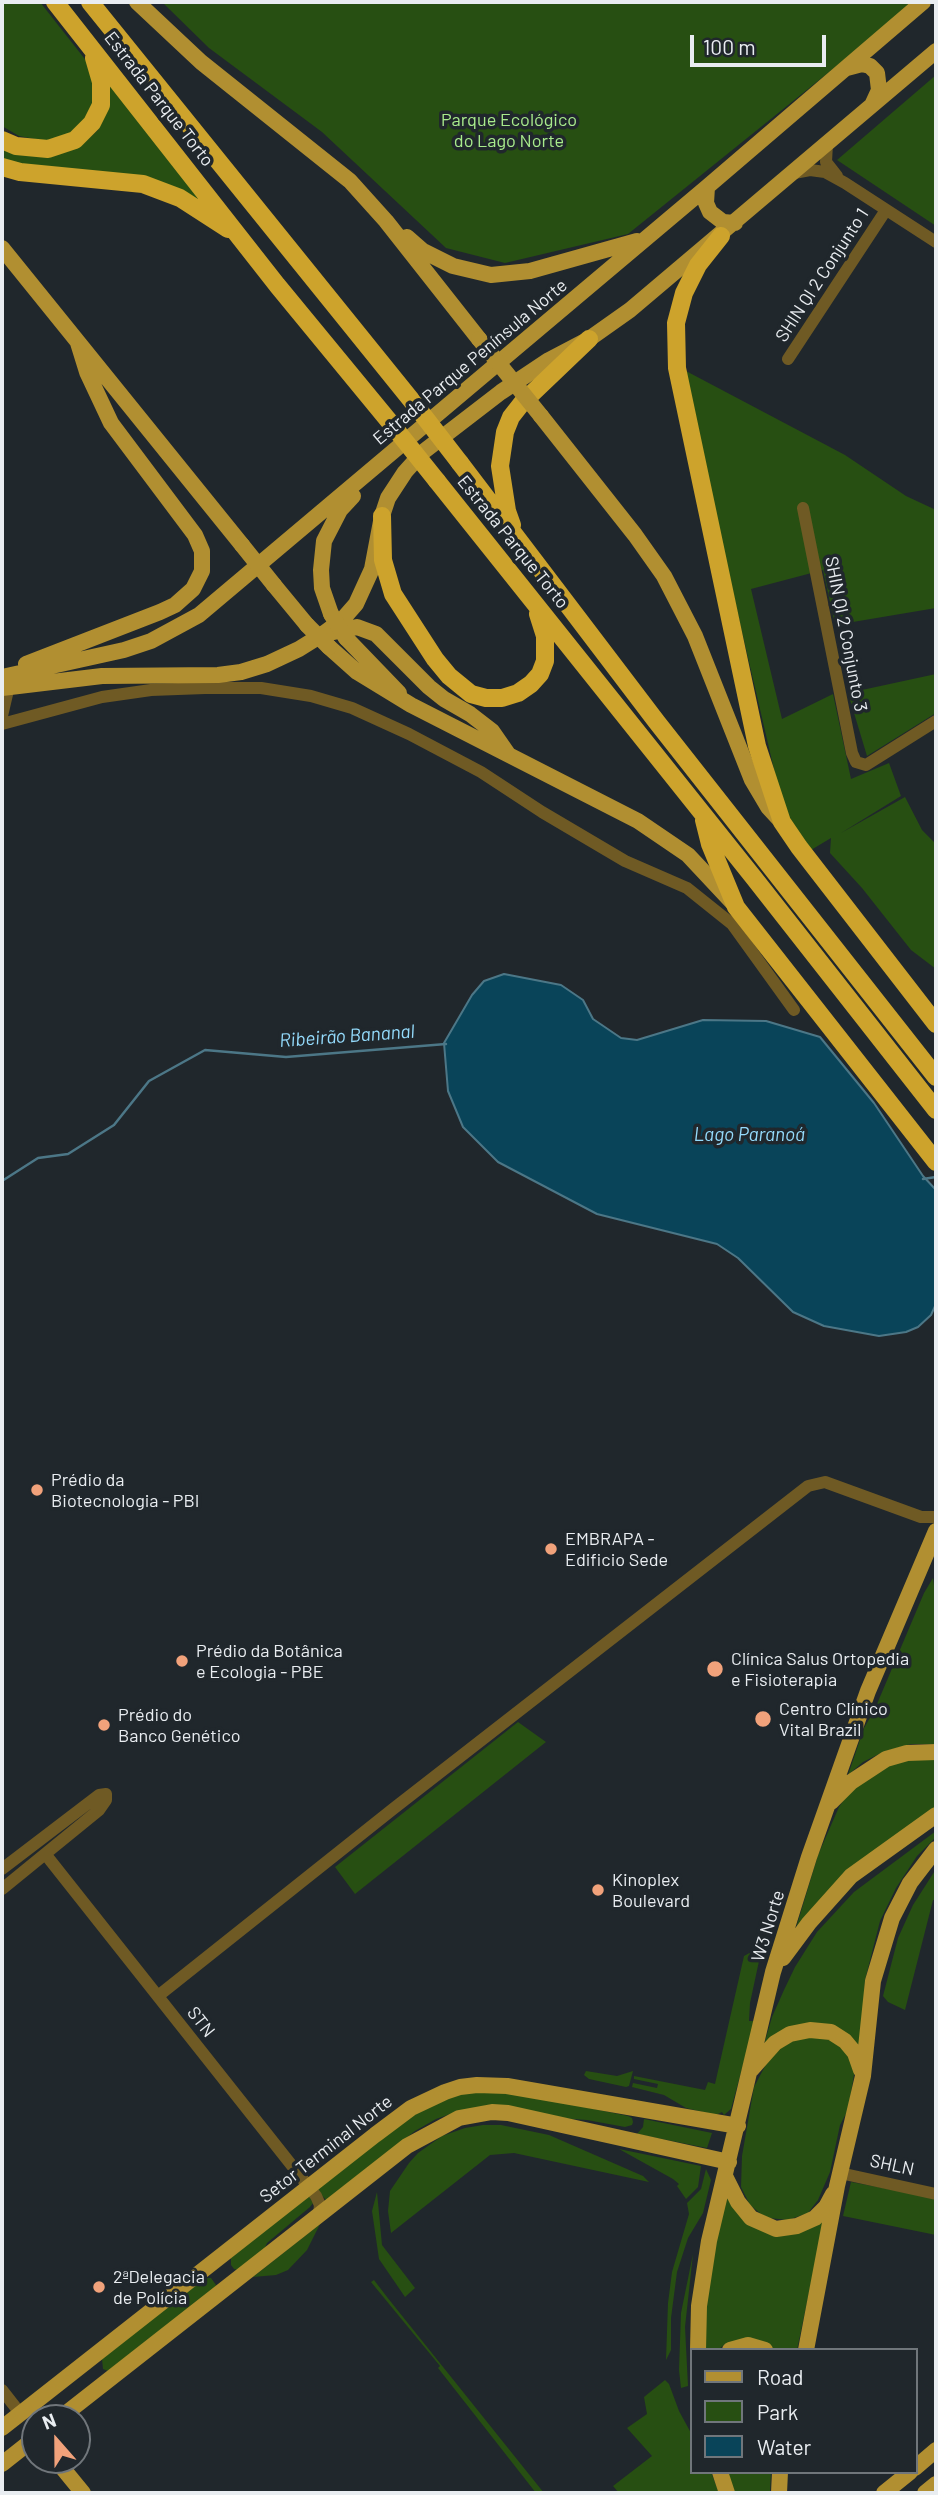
<!DOCTYPE html>
<meta charset="utf-8">
<style>
body{margin:0}
#map{position:relative;width:938px;height:2495px;overflow:hidden;background:#20272c;font-family:Barlow,sans-serif}
canvas{display:block}
.frame{position:absolute;inset:0;border:4px solid #e9edf1;pointer-events:none}
.legend{position:absolute;left:690px;top:2348px;width:228px;height:126px;box-sizing:border-box;background:#20272c;border:2px solid #70767b;margin:0;padding:9px 12px;list-style:none;font-size:21px;color:#e9edf1}
.legend li{display:flex;align-items:center;gap:14px;height:35px}
.legend b{width:35px;border:2px solid #70767b}
.north{position:absolute;left:21px;top:2404px;width:70px;height:70px;box-sizing:border-box;background:#20272c;border:2px solid #70767b;border-radius:50%;rotate:339deg;font-size:19px;font-weight:700;line-height:28px;text-align:center;color:#e9edf1}
.north::after{content:'';display:block;margin:auto;width:24px;height:32px;background:#f1a27b;clip-path:polygon(50% 0,100% 100%,50% 72%,0 100%)}
.scale{position:absolute;left:690px;top:35px;width:136px;height:32px;box-sizing:border-box;border:4px solid #e9edf1;border-top:0;padding-left:9px;font-size:21px;line-height:24px;white-space:nowrap;color:#e9edf1;-webkit-text-stroke:5px #20272c;paint-order:stroke}
</style>
<div id="map">
<canvas width="938" height="2495"></canvas>
<div class="frame"></div>
<ul class="legend">
<li><b style="height:9px;background:#b18f31"></b>Road</li>
<li><b style="height:19px;background:#274f12"></b>Park</li>
<li><b style="height:19px;background:#094459"></b>Water</li>
</ul>
<div class="north">N</div>
<div class="scale">100 m</div>
</div>
<script>
const ctx = document.querySelector('canvas').getContext('2d');
ctx.lineJoin = 'round';
function fillPath(path, color) { ctx.fillStyle = color; ctx.fill(path, 'evenodd'); }
const poly = rows => new Path2D(rows.map(r => 'M' + r).join(''));
function trace(path, color, width, dash) { ctx.strokeStyle = color; ctx.lineWidth = width; ctx.lineCap = dash ? 'butt' : 'round'; ctx.setLineDash(dash || []); ctx.stroke(path); }
function write(font, color, halo, rows, align = 'center') {
  ctx.font = font + ' Barlow,sans-serif'; ctx.lineWidth = 7; ctx.setLineDash([]); ctx.textBaseline = 'middle'; ctx.strokeStyle = halo; ctx.fillStyle = color; for (const [text, x, y, turn = 0] of rows) {
    ctx.save(); ctx.translate(x, y); ctx.rotate((+turn || 0) * Math.PI / 180); ctx.textAlign = isNaN(turn) ? turn : align; if (halo) ctx.strokeText(text, 0, 0); ctx.fillText(text, 0, 0); ctx.restore();
  }
}
fillPath(poly([
 [2,2,40,2,88,63,94,76,95,100,87,118,71,134,45,141,19,136,2,126],
 [162,2,916,2,628,234,505,263,446,248,322,132,209,48],
 [105,74,214,210,187,193,20,165,2,159,2,146,48,155,68,151,85,142,98,130,105,114],
 [936,75,936,226,837,160],
 [686,371,845,455,906,496,936,510,936,608,835,625,823,570,751,589,782,719,833,694,851,779,889,763,901,796,841,833,905,797,922,830,936,844,936,969,911,950,862,888,830,853,831,838,811,850,783,808,733,593],
 [936,674,936,713,867,756,848,693],
 [933,1578,936,1600,936,1744,911,1744,883,1752,863,1762,848,1775,864,1728,874,1711,924,1593],
 [518,1722,546,1742,355,1894,335,1867],
 [936,1757,936,1809,796,1928,818,1855,839,1807,850,1791,876,1771,908,1758],
 [936,1831,936,1837,917,1856,896,1888,880,1921,865,1980,861,2053,825,2025,763,2048,772,2017,784,1990,795,1967,817,1932,854,1892],
 [936,1869,936,1900,933,1900,905,2010,888,2002,883,1996,898,1938,913,1905],
 [753,1951,754,1957,759,1961,750,2003,749,2021,755,2021,731,2109,724,2115,722,2112,716,2115,686,2108,664,2095,632,2087,633,2083,657,2088,658,2084,634,2079,634,2076,705,2090,708,2082,715,2084,744,1956],
 [825,2036,848,2052,855,2069,848,2110,840,2125,830,2172,818,2200,808,2213,788,2220,769,2218,761,2214,750,2205,741,2187,742,2156,754,2087,772,2053,791,2039],
 [586,2071,617,2076,633,2071,629,2086,626,2087,589,2079,584,2075],
 [480,2091,517,2093,628,2116,632,2118,633,2122,632,2125,625,2127,587,2120,459,2111,436,2119,415,2131,326,2200,316,2189,412,2114,457,2095],
 [644,2119,712,2133,707,2148,637,2134,643,2127],
 [483,2125,501,2125,549,2135,643,2176,649,2182,514,2153,490,2155,391,2233,388,2211,390,2191,409,2163,418,2153,442,2136,465,2128],
 [619,2149,701,2166,698,2187,686,2199,677,2186,679,2184,673,2179],
 [706,2169,711,2180,703,2213,688,2238,677,2272,671,2318,671,2350,666,2360,668,2303,672,2272,689,2214,687,2203,701,2189],
 [851,2182,936,2198,936,2235,843,2216],
 [377,2192,382,2245,415,2288,405,2297,379,2259,372,2211],
 [308,2194,313,2203,310,2207,267,2243,264,2250,238,2270,234,2269,231,2265,231,2258],
 [727,2194,754,2227,825,2216,797,2350,725,2344,718,2350,704,2350,705,2316,713,2254],
 [320,2224,307,2250,288,2270,276,2275,253,2277],
 [693,2254,685,2327,688,2386,681,2388,679,2370,681,2313],
 [203,2278,211,2278,216,2285,215,2288,108,2371,103,2369,102,2359],
 [374,2280,387,2297,544,2493,536,2493,438,2368,440,2366,371,2282],
 [665,2380,669,2384,679,2411,691,2433,691,2472,711,2472,719,2493,619,2493,613,2486,652,2456,627,2428,647,2414,644,2397],
 [727,2472,771,2472,770,2493,735,2493]
]), '#274f12');
const water = poly([
 [504,974,561,985,583,1000,593,1019,621,1038,637,1040,703,1020,766,1021,820,1037,874,1103,923,1176,936,1190,936,1304,931,1315,918,1327,906,1332,879,1336,824,1326,793,1312,738,1258,717,1244,597,1214,498,1162,463,1127,448,1091,444,1043,472,995,484,981,504,974]
]);
fillPath(water, '#094459');
trace(water, '#4c7787', 2);
trace(poly([
 [923,1179,936,1177],
 [2,1181,38,1158,68,1154,114,1125,149,1081,205,1050,286,1057,446,1044]
]), '#4c7787', 2.5);
trace(poly([
 [827,144,826,162,837,176],
 [794,173,810,170,825,172,845,183,936,242],
 [788,359,886,210],
 [803,508,852,753,856,762,866,765,936,721],
 [2,716,9,686],
 [2,724,102,697,151,690,205,688,261,688,311,696,352,708,409,734,481,772,542,812,625,861,687,888,732,924,794,1010],
 [46,1855,316,2196,320,2205,319,2214],
 [2,1869,99,1795,106,1794],
 [2,1889,99,1810,106,1800,106,1794],
 [158,1996,393,1809,808,1486,825,1482,921,1517,936,1517],
 [840,2173,936,2194],
 [2,2390,20,2413]
]), '#6f5a24', 12);
trace(poly([
 [137,2,201,62,350,181,386,221,479,339],
 [847,68,862,64,870,66,877,73,879,90,873,103],
 [707,187,706,203,710,212,723,222,735,223],
 [407,237,423,251,453,266,491,275,530,271,637,241],
 [2,248,242,545],
 [541,416,635,535,664,576,695,636,752,780,768,807,780,820],
 [274,585,307,625],
 [331,614,322,588,321,570,324,541,340,510,353,496],
 [329,633,357,627,376,634,429,687,444,699,470,714,492,731,508,754],
 [346,638,399,693],
 [329,647,357,672,411,705,638,821,688,855,732,902],
 [26,664,160,612,175,605,193,589,202,571,202,551,195,535,111,423,87,372,78,343],
 [2,677,124,650,151,641,199,615,707,187,923,2],
 [2,688,102,676,218,675,241,672,267,664,299,649,323,634,342,620,356,604,372,569,382,516,388,498,405,472,423,452,501,392,549,360,589,339,630,310,936,51],
 [831,1802,851,1782,886,1759,907,1753,936,1752],
 [783,1958,809,1923,851,1876,936,1815],
 [751,2070,775,2043,790,2034,810,2030,831,2032,845,2041,855,2053,861,2070],
 [725,2176,738,2202,751,2218,776,2229,797,2226,815,2218,826,2207,833,2194],
 [698,2350,699,2306,709,2241,773,1972,809,1857,868,1691,936,1531],
 [730,2350,748,2345,765,2350],
 [806,2350,837,2186,863,2076,873,1981,892,1918,910,1883,936,1849],
 [60,2418,407,2146,459,2118,492,2112,508,2113,729,2162],
 [2,2428,375,2135,411,2108,445,2092,460,2087,477,2085,507,2086,738,2126],
 [56,2460,83,2493],
 [2,2464,35,2438],
 [915,2468,936,2450],
 [720,2472,727,2493],
 [779,2493,780,2472],
 [884,2493,910,2472],
 [925,2493,936,2484]
]), '#b18f31', 16);
trace(poly([
 [55,2,277,285,393,426],
 [90,2,416,406],
 [2,140,16,146,48,149,75,140,92,123,101,105,101,82,94,58],
 [2,167,20,172,143,184,180,198,228,229],
 [721,236,698,265,684,293,676,323,677,368,757,746,782,822,799,847,936,1024],
 [460,463,656,721,936,1077],
 [437,481,754,878,936,1110],
 [382,516,383,560,393,594,435,659,449,676,471,694,486,698,502,698,518,693,531,684,540,674,545,661,545,636,538,614],
 [512,525,507,511,500,466,505,432,511,417,522,403,589,339],
 [704,820,710,844,736,907,936,1162]
]), '#cda32c', 18);
trace(poly([
 [479,339,541,416],
 [242,545,274,585],
 [331,614,346,638],
 [307,625,329,647]
]), '#b18f31', 16);
trace(poly([
 [416,406,460,463],
 [393,426,437,481]
]), '#cda32c', 18);
for (const [x, y, r, color] of [
 [37,1490,7,"#f1a27b"],
 [551,1549,7,"#f1a27b"],
 [182,1661,7,"#f1a27b"],
 [715,1669,9,"#f1a27b"],
 [763,1719,9,"#f1a27b"],
 [104,1725,7,"#f1a27b"],
 [598,1890,7,"#f1a27b"],
 [99,2287,7,"#f1a27b"]
]) { const dot = new Path2D(); dot.arc(x, y, r, 0, 2 * Math.PI); ctx.fillStyle = color; ctx.fill(dot); trace(dot, '#20272c', 2.5); }
write('18px', '#e9edf1', '#20272c', [
 ["Estrada Parque Torto",159,99,52],
 ["SHIN QI 2 Conjunto 1",822,275,-57],
 ["Estrada Parque Península Norte",470,362,-40],
 ["Estrada Parque Torto",513,542,51],
 ["SHIN QI 2 Conjunto 3",846,634,79],
 ["W3 Norte",768,1926,-73],
 ["STN",201,2022,52],
 ["Setor Terminal Norte",326,2149,-38],
 ["SHLN",892,2165,12]
]);
write('18px', '#a8eb8c', '#20272c', [
 ["Parque Ecológico",509,120],
 ["do Lago Norte",509,141]
]);
write('18px', '#e9edf1', '#20272c', [
 ["Prédio da",51,1480],
 ["Biotecnologia - PBI",51,1501],
 ["EMBRAPA -",565,1539],
 ["Edificio Sede",565,1560],
 ["Prédio da Botânica",196,1651],
 ["e Ecologia - PBE",196,1672],
 ["Clínica Salus Ortopedia",731,1659],
 ["e Fisioterapia",731,1680],
 ["Centro Clínico",779,1709],
 ["Vital Brazil",779,1730],
 ["Prédio do",118,1715],
 ["Banco Genético",118,1736],
 ["Kinoplex",612,1880],
 ["Boulevard",612,1901],
 ["2ªDelegacia",113,2277],
 ["de Polícia",113,2298]
], 'left');
write('italic 19px', '#94dbfc', '#20272c', [
 ["Ribeirão Bananal",347,1036,-4],
 ["Lago Paranoá",749,1135]
]);
</script>
